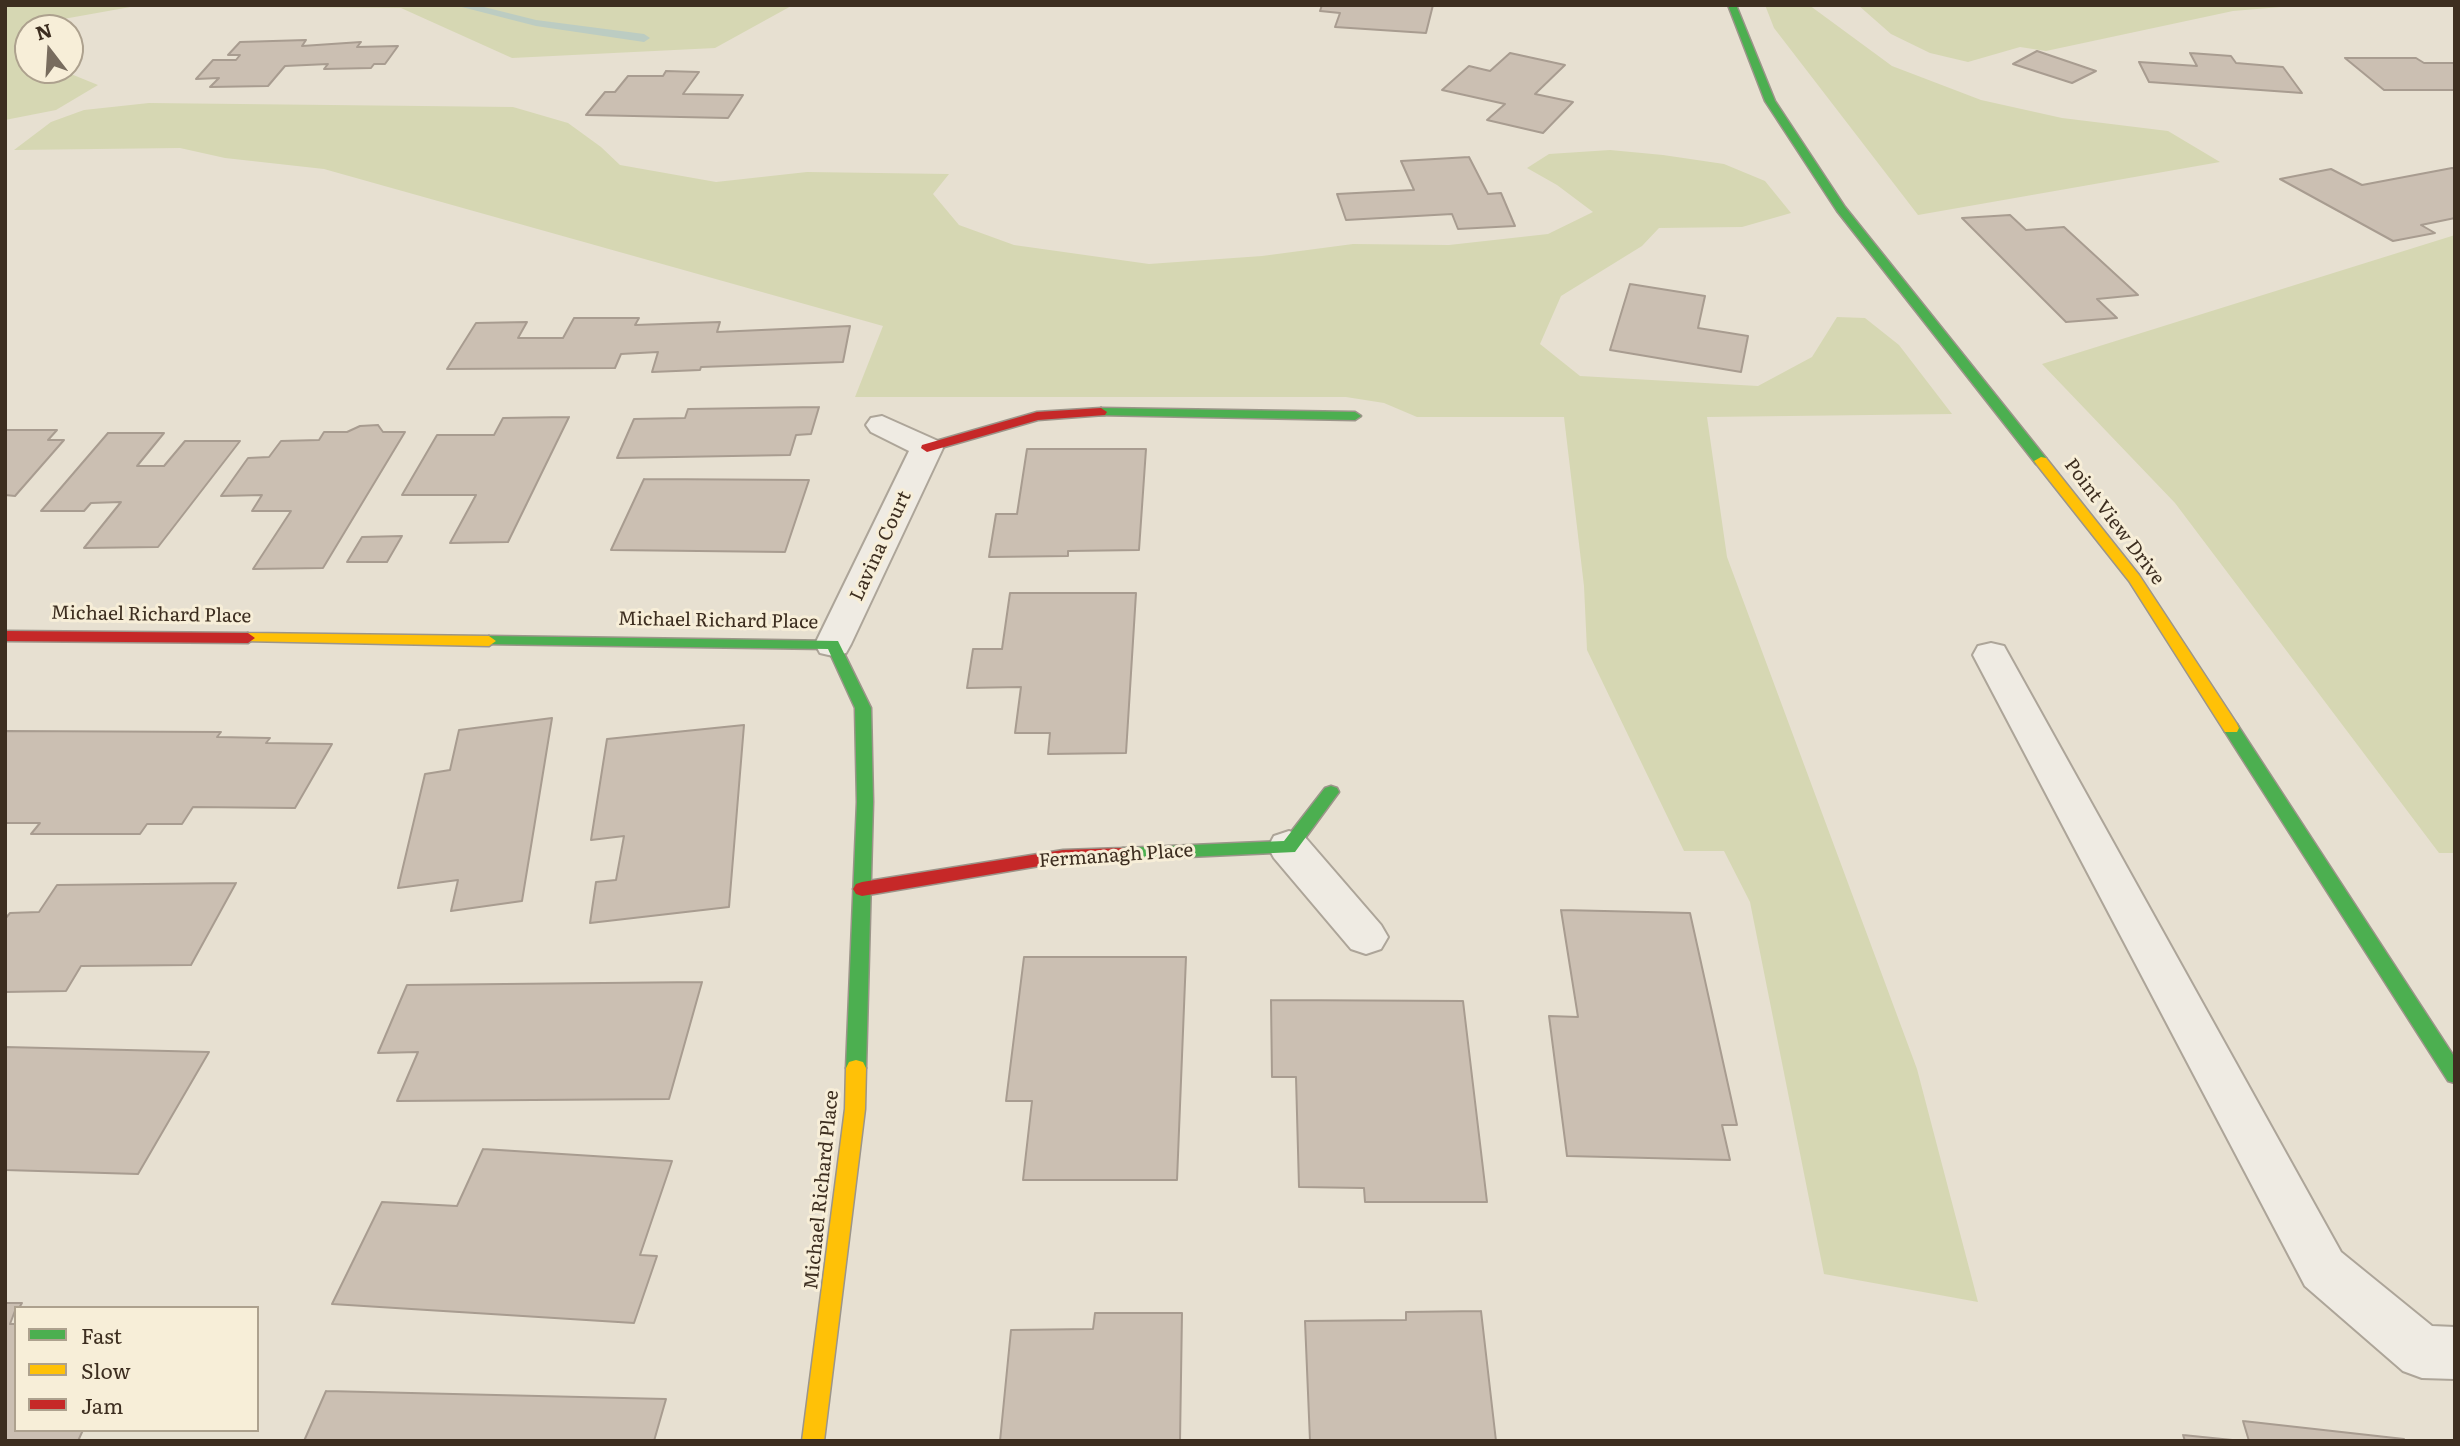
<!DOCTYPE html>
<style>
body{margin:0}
#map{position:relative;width:2460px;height:1446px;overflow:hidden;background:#e7e0d1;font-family:Literata,serif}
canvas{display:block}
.frame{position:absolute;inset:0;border:7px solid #3d2e20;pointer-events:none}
.legend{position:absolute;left:14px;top:1306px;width:245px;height:126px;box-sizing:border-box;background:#f7eed8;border:2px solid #ada18e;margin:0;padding:9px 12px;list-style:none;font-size:21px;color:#3d2e20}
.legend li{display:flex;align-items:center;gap:14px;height:35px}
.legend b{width:35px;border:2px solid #ada18e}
.north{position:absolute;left:14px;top:14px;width:70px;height:70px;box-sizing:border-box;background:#f7eed8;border:2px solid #ada18e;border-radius:50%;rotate:343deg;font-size:19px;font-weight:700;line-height:28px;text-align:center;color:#3d2e20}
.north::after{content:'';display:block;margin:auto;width:24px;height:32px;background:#786c5e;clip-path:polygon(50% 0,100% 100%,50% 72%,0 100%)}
</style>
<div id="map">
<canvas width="2460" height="1446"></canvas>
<div class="frame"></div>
<ul class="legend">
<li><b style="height:9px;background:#4caf50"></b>Fast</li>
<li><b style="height:9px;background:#ffc107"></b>Slow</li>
<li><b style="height:9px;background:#c62828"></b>Jam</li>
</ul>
<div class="north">N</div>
</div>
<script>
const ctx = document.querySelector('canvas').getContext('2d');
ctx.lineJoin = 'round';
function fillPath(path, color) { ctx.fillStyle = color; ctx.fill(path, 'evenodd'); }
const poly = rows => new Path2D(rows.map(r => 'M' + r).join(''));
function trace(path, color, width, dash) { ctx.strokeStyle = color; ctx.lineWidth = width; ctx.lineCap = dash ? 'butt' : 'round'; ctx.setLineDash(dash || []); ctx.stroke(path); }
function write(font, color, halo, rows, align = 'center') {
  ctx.font = font + ' Literata,serif'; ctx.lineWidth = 6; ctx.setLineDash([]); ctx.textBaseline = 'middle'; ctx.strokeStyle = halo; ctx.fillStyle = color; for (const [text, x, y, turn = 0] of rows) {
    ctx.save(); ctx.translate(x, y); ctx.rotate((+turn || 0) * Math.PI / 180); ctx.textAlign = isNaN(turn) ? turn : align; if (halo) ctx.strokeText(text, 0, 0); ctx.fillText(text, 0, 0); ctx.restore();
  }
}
fillPath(poly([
 [5,5,793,5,715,48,512,58,401,8,136,6,41,23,38,28,28,28,28,48,25,55,28,57,28,70,61,70,98,85,56,110,5,120],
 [1765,5,1809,5,1892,66,1981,100,2062,118,2168,131,2220,162,1918,215,1774,28],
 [1858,5,2305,5,2233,11,2046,51,2020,47,1968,62,1930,53,1891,34],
 [149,103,513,107,568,123,601,147,620,165,716,182,807,172,949,174,933,194,959,225,1014,245,1149,264,1262,256,1353,244,1449,245,1548,234,1593,212,1557,185,1527,168,1549,154,1610,150,1663,155,1724,164,1765,181,1791,213,1742,227,1659,228,1642,246,1561,296,1540,344,1580,376,1758,386,1812,357,1837,317,1865,318,1899,345,1952,414,1707,417,1727,557,1917,1069,1978,1302,1824,1274,1750,902,1724,851,1684,851,1587,650,1584,586,1564,417,1417,417,1384,403,1346,397,855,397,883,326,324,169,225,158,180,148,14,150,51,122,84,110],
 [2455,235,2455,853,2439,853,2175,503,2042,364]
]), '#d6d7b3');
fillPath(poly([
 [454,5,476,5,536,20,644,34,650,38,644,42,536,26,454,5]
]), '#bcccc2');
const building = poly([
 [1322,5,1433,5,1426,33,1335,27,1340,13,1320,11,1322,5],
 [306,40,302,46,361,42,357,47,398,46,385,64,374,64,371,68,324,69,328,64,285,66,268,86,210,87,219,78,196,79,213,60,236,60,240,55,228,55,240,42,306,40],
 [2037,51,2096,71,2072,83,2013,64,2037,51],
 [1510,53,1565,65,1535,94,1573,102,1543,133,1487,120,1505,104,1442,90,1469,66,1490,71,1510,53],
 [2190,53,2231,56,2236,63,2283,67,2302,93,2149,82,2139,62,2197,66,2190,53],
 [2345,58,2416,58,2424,63,2455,63,2455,90,2384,90,2345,58],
 [666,71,699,72,683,94,743,95,728,118,586,115,605,92,615,92,628,76,663,76,666,71],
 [1469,157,1488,194,1501,193,1515,226,1458,229,1452,214,1346,220,1337,194,1414,190,1401,161,1469,157],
 [2452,168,2455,169,2455,218,2421,225,2435,233,2393,241,2280,179,2331,169,2362,185,2452,168],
 [2010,215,2026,230,2064,227,2138,295,2097,299,2117,318,2066,322,1962,218,2010,215],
 [1630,284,1705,296,1698,328,1748,336,1741,372,1610,350,1630,284],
 [574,318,639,318,635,325,720,322,717,332,850,326,843,362,701,367,700,370,652,372,658,352,621,354,615,368,447,369,476,323,527,322,518,338,563,338,574,318],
 [819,407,811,434,796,435,790,455,617,458,634,419,685,418,688,409,819,407],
 [569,417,508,542,450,543,476,495,402,495,437,435,494,435,503,418,569,417],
 [378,425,383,432,405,432,323,568,253,569,291,511,252,511,262,495,221,496,248,458,269,457,281,441,319,440,324,432,347,432,360,426,378,425],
 [5,430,57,430,48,440,64,440,15,496,5,495,5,430],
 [108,433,164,433,137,466,164,466,185,441,240,441,158,547,84,548,121,502,91,503,84,511,41,511,108,433],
 [1027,449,1146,449,1139,550,1068,551,1068,556,989,557,996,514,1017,514,1027,449],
 [644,479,809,480,785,552,611,550,644,479],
 [402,536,387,562,347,562,362,537,402,536],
 [1010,593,1136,593,1126,753,1048,754,1050,733,1015,733,1021,687,967,688,973,649,1002,649,1010,593],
 [552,718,522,901,451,911,458,880,398,888,425,774,450,770,459,730,552,718],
 [744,725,729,907,590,923,596,882,616,880,624,836,591,840,607,739,744,725],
 [5,731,221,732,217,737,270,738,266,743,332,744,295,808,193,807,182,824,147,824,140,834,31,834,40,823,5,823,5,731],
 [236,883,191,965,81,966,66,991,5,992,5,919,10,913,39,912,57,885,236,883],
 [1561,910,1690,913,1737,1125,1722,1125,1730,1160,1567,1156,1549,1016,1578,1017,1561,910],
 [1024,957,1186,957,1177,1180,1023,1180,1032,1101,1006,1101,1024,957],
 [702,982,669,1099,397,1101,418,1052,378,1053,407,985,702,982],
 [1271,1000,1463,1001,1487,1202,1365,1202,1364,1188,1299,1187,1296,1077,1272,1077,1271,1000],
 [5,1047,209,1052,138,1174,5,1170,5,1047],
 [483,1149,672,1161,640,1255,657,1256,634,1323,332,1304,382,1202,457,1206,483,1149],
 [5,1303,22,1303,19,1308,16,1308,10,1324,16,1324,16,1430,83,1430,78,1441,5,1441,5,1303],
 [1481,1311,1496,1441,1310,1441,1305,1321,1406,1320,1406,1312,1481,1311],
 [1095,1313,1182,1313,1180,1441,1000,1441,1011,1330,1093,1329,1095,1313],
 [326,1391,666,1399,654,1441,304,1441,326,1391],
 [2243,1421,2404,1439,2404,1441,2249,1441,2243,1421],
 [2183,1435,2242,1441,2185,1441,2183,1435]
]);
fillPath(building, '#cbbfb2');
trace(building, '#a89c90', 2);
const street = poly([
 [882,416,938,441,943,448,851,644,846,653,833,656,820,653,815,644,909,451,871,432,866,425,871,418,882,416],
 [1991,643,2004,646,2009,655,2341,1252,2432,1326,2455,1327,2455,1379,2422,1378,2403,1371,2305,1286,1973,655,1978,646,1991,643],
 [1289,831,1304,836,1381,925,1388,937,1381,949,1366,954,1351,949,1274,858,1268,847,1274,836,1289,831]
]);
const fast = poly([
 [1728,5,1736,5,1775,101,1845,207,2046,458,2046,464,2036,464,1837,211,1765,101,1728,5],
 [1101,408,1355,412,1361,416,1355,420,1097,415,1095,412,1101,408],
 [489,636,838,641,871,708,873,802,866,1068,863,1074,856,1076,849,1074,846,1068,857,802,855,708,828,649,484,644,482,641,489,636],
 [2231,722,2237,724,2455,1058,2455,1083,2448,1081,2225,732,2223,728,2225,724,2231,722],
 [1331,786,1337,788,1339,792,1295,852,1123,860,1117,859,1114,854,1117,849,1123,848,1284,841,1325,788,1331,786]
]);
const slow = poly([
 [2041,457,2046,458,2139,575,2237,724,2239,728,2237,732,2225,732,2129,581,2034,461,2041,457],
 [248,633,489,636,496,641,489,646,243,641,241,638,243,635,248,633],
 [856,1060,863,1062,866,1068,865,1109,824,1441,802,1441,845,1109,846,1068,849,1062,856,1060]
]);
const jam = poly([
 [1101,408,1107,412,1105,415,1038,420,927,452,921,448,922,445,1037,412,1101,408],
 [5,631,248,633,255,638,248,643,5,641,5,631],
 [1123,848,1129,849,1132,854,1129,859,1123,860,1063,862,862,896,856,894,853,889,856,884,862,882,1063,850,1123,848]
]);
trace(street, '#ada599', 4);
trace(fast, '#9c958a', 3);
trace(slow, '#9c958a', 3);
trace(jam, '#9c958a', 3);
fillPath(street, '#efebe3');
fillPath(fast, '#4caf50');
fillPath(slow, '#ffc107');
fillPath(jam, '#c62828');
write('19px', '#3d2e20', '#f7eed8', [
 ["Point View Drive",2114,522,53],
 ["Lavina Court",881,546,-65],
 ["Michael Richard Place",151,615,1],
 ["Michael Richard Place",718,621,1],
 ["Fermanagh Place",1116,856,-4],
 ["Michael Richard Place",822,1190,-84]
]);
</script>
